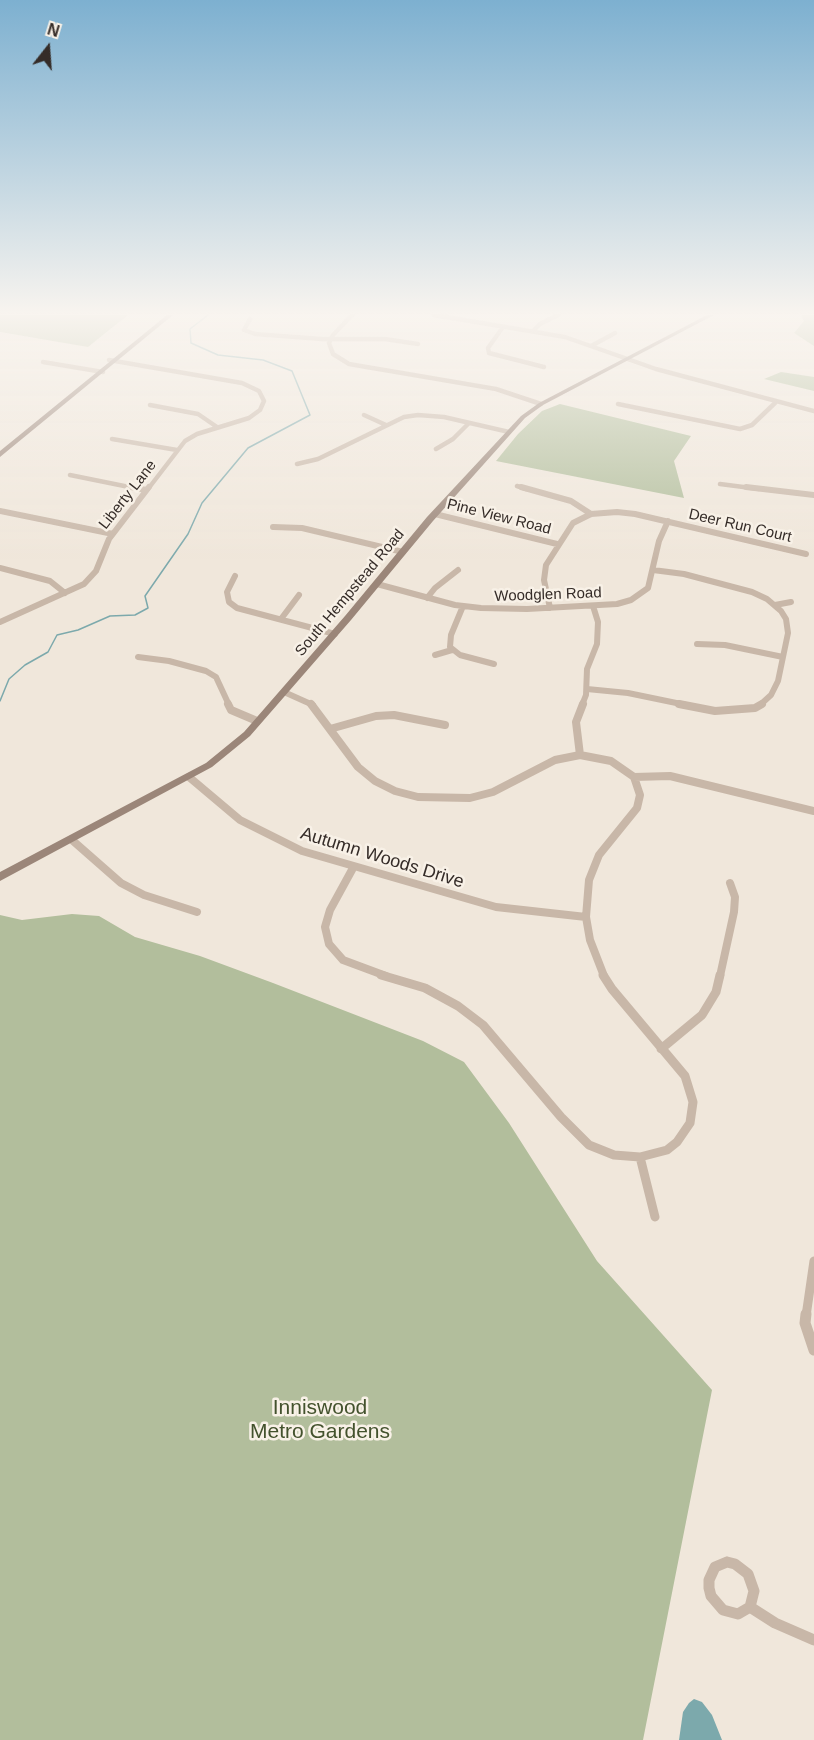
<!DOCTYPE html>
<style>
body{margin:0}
#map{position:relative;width:814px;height:1740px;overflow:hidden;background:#f0e7db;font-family:Arial,sans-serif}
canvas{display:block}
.north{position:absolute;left:18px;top:18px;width:60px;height:60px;-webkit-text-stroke:4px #f8f1e7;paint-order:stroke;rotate:17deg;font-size:16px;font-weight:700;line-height:24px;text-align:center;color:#352c28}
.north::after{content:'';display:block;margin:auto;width:21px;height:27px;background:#352c28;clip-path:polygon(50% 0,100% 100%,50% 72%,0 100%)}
</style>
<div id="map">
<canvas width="814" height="1740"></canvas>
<div class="north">N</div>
</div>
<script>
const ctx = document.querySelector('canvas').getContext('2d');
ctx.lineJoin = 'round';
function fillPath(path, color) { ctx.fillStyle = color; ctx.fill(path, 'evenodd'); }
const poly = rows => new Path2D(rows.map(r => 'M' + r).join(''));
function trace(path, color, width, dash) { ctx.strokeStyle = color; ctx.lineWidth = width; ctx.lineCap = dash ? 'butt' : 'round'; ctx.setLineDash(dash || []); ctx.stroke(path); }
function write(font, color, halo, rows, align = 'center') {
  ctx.font = font + ' Arial,sans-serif'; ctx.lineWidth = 5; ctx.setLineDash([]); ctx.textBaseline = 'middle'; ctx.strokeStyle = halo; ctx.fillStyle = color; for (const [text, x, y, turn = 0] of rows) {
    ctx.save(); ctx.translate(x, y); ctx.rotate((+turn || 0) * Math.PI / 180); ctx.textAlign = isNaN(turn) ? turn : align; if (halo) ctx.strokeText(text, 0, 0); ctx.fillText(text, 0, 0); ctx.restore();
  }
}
fillPath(poly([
 [0,315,128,315,88,347,0,332],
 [801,315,814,315,814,346,794,333,804,321],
 [781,372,814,377,814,391,764,379],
 [560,404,691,436,674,461,684,498,496,461,518,434,542,411],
 [72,914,99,916,135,937,200,956,273,983,423,1041,464,1062,509,1123,597,1261,712,1390,643,1740,0,1740,0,915,22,920]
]), '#b2be9c');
fillPath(poly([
 [694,1699,702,1702,712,1715,722,1740,679,1740,683,1712,689,1703]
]), '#7ca9ac');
trace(poly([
 [0,701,9,679,25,665,48,652,57,635,78,630,110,616,135,615,148,608,145,596,188,534,202,503,248,448,310,415,292,371,263,360,218,355,191,343,190,329,208,315]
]), '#7ca9ac', 1.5);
trace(poly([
 [352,315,333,335,329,343,333,354,349,364,496,389,541,404],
 [434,315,565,337,656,369,814,411],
 [250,319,244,330,255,334,322,339,385,339,418,344],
 [503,327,488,348,489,353,544,367],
 [533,331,540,324,558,315],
 [591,346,615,333],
 [109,360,242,383,259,391,264,401,260,410,249,418,197,434,185,441,148,489],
 [43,362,103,372],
 [618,404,740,429,752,425,775,403],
 [150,405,198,414,217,427],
 [364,415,386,425],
 [112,439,177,450],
 [436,449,453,439,469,423],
 [297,464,318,459,404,417,418,415,444,417,509,432],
 [70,475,139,489],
 [720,484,759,489],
 [517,486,526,489]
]), '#c8b7a8', 4.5);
trace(poly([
 [131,487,146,490],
 [521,487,571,501,591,514],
 [746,487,814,495],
 [0,511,113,534],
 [435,514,557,544],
 [273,527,302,528,403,552],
 [0,568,50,581,65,593],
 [653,570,684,574,752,592,767,599,781,611,786,619,788,633,778,681,771,695,760,705],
 [235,576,227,592,229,602,237,608,335,634],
 [377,584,455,605,481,608,527,609,617,604,631,600,648,588,659,541,668,521],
 [427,598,435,588,458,570],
 [775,605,791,602],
 [463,606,451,635,450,647,460,655,494,664],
 [550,608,544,580,546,565,573,523,591,514,617,512,635,514,806,554],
 [281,619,299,595],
 [0,622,84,584,96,571,109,539,149,487],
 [697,644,725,645,783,657],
 [435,655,452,650],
 [138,657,169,661,206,671,216,677,229,705],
 [587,689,628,693,686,705],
 [284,692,313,705],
 [582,705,586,695,587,669,597,644,598,622,593,606]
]), '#c8b7a8', 6);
trace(poly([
 [228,704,231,710,257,721],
 [311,704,358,767,375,781,395,791,418,797,470,798,493,792,555,760,580,755,611,761,634,777,640,795,637,808,599,855,589,880,586,917,590,940,604,976],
 [679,704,715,711,755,708,762,704],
 [330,729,376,716,394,715,445,725],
 [580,755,576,722,583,704],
 [189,777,240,820,302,851,496,907,586,917],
 [634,777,670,776,814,811],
 [72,840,121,883,144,895,197,912],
 [353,868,330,910,325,927,329,944,343,960,386,976],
 [720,976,734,912,735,897,730,883]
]), '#c8b7a8', 8);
trace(poly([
 [381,975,425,988,458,1006,483,1025,561,1117,589,1145,614,1155,640,1157,667,1150,677,1142,690,1123,693,1102,685,1076,612,989,603,975],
 [661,1049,702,1015,716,992,720,975],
 [640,1157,655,1217],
 [806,1316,814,1261]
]), '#c8b7a8', 9);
trace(poly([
 [806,1314,805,1323,814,1350],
 [727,1562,735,1564,748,1574,754,1591,750,1607,738,1614,723,1610,711,1596,709,1588,709,1580,715,1567,727,1562],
 [750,1607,775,1623,814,1640]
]), '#c8b7a8', 11);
fillPath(poly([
 [167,315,173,315,0,457,0,451,167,315],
 [707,315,714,315,543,405,525,418,433,521,351,620,250,736,212,767,0,881,0,872,206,763,244,732,345,616,427,517,521,416,539,403,707,315]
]), '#9b8679');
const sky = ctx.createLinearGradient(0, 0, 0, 559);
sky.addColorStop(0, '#7db0d0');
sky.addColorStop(0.56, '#f8f4ef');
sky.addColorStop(1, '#f8f4ef00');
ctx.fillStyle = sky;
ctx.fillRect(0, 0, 814, 559);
write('15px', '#352c28', '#f8f1e7', [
 ["Liberty Lane",128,495,-52],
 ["Pine View Road",499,517,14],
 ["Deer Run Court",740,526,13],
 ["South Hempstead Road",350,593,-50],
 ["Woodglen Road",548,595,-2]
]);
write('18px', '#352c28', '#f8f1e7', [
 ["Autumn Woods Drive",382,858,17]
]);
write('21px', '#43522d', '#f8f1e7', [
 ["Inniswood",320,1408],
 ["Metro Gardens",320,1432]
]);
</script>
